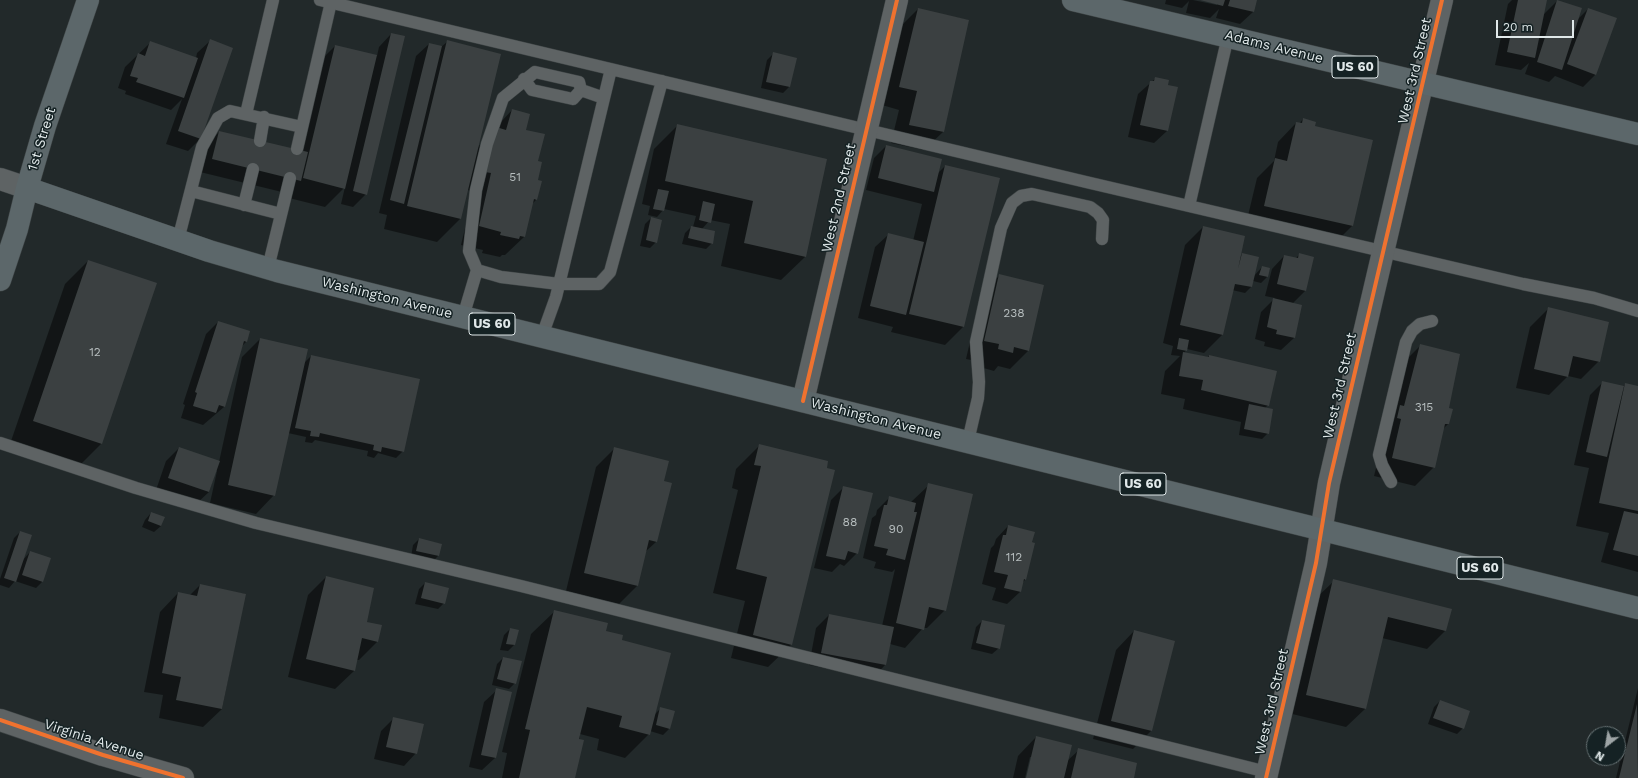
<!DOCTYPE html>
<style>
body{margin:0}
#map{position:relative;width:1638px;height:778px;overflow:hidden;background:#22292a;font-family:"Work Sans",sans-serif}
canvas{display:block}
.north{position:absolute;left:1586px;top:726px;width:40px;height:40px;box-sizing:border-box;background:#152224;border:1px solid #667173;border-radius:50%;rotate:211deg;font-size:11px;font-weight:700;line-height:16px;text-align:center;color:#e0e8e9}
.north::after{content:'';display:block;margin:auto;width:14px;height:18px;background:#9ea5a6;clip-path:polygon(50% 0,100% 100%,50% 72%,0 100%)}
.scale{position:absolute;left:1496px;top:20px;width:78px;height:18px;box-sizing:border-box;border:2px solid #e0e8e9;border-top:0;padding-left:5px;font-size:12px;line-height:14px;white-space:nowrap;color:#e0e8e9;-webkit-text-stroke:3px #152224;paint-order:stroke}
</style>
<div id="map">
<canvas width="1638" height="778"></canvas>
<div class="north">N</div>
<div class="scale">20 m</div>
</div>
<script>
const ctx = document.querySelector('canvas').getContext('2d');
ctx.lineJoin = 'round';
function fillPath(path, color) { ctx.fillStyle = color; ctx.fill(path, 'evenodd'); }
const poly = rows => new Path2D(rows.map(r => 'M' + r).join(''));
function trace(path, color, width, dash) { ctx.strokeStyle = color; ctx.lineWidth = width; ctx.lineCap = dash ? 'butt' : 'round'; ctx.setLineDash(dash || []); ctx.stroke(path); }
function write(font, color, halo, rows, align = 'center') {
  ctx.font = font + ' "Work Sans",sans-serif'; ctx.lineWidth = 3; ctx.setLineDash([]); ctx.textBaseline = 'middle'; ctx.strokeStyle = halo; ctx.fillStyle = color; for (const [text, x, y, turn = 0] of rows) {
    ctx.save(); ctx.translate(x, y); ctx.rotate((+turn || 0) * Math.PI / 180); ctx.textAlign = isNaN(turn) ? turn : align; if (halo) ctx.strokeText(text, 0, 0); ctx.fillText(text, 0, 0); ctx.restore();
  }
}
fillPath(poly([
 [1166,0,1193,0,1217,5,1217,3,1202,0,1256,0,1253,12,1240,24,1216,18,1219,9,1210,18,1186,13,1189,1,1182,8,1165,4],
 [1512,0,1546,0,1543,15,1557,1,1577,20,1588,9,1596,74,1583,87,1555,76,1549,82,1525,74,1529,63,1521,70,1495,65,1508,4],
 [918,9,968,20,943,132,924,150,891,143,899,110,882,105,900,27],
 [391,34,366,194,353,207,341,204,345,187,325,207,285,197,286,193,200,172,207,144,219,132,296,150,317,64,335,46,377,56,379,47],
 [210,41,200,139,188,151,166,144,182,99,171,110,125,94,126,91,118,88,125,67,151,42,196,58,197,53],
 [447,42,478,147,512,110,525,131,537,162,537,181,541,182,536,200,531,205,524,237,505,255,502,255,500,257,482,253,483,250,461,245,474,191,467,190,460,219,437,242,384,229,387,215,379,213,416,56,429,44,441,47],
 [773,54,789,87,783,93,761,88,767,60],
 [1156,78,1166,85,1177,88,1167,131,1154,143,1128,137,1138,94],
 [1303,119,1314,127,1372,141,1352,226,1334,244,1246,224,1257,178,1274,161,1278,142,1296,123,1299,124],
 [678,125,826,160,805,257,781,280,721,266,730,224,710,220,702,229,712,243,706,249,682,244,685,233,691,227,693,227,696,216,664,209,657,217,648,215,650,206,642,204,654,149],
 [886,146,938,173,945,166,963,327,945,345,891,332,893,327,858,318,875,247,888,235,913,241,922,204,866,190,874,158],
 [651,218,656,242,650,248,640,246,645,224],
 [1203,227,1240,257,1242,254,1254,276,1262,267,1267,277,1261,283,1253,281,1251,287,1245,293,1232,290,1222,335,1204,353,1187,349,1184,353,1208,357,1209,356,1268,405,1265,408,1268,433,1262,439,1239,435,1241,422,1183,409,1185,399,1161,394,1165,371,1180,356,1171,355,1173,346,1163,343,1185,245],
 [1299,255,1306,290,1292,304,1294,338,1281,350,1264,346,1265,342,1255,339,1261,312,1275,298,1265,296,1272,269,1284,256,1295,259],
 [88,261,156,284,101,444,78,467,10,444,65,284],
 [999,276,1028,351,1010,369,998,366,994,371,980,367,981,362,966,359,981,294],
 [1549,308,1599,361,1581,379,1568,376,1549,395,1516,388,1530,327],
 [218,322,249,332,246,342,242,346,224,407,203,425,181,418,185,405,183,404,206,334],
 [260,339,303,364,311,356,403,451,396,458,378,453,374,458,367,456,368,451,315,440,312,443,305,442,306,437,288,433,274,495,256,514,210,503,217,471,216,470,209,492,196,504,156,490,166,461,179,448,219,462,242,357],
 [1420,346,1447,409,1448,424,1443,429,1434,467,1415,486,1374,476,1402,364],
 [1603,382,1623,387,1625,384,1638,387,1638,572,1601,562,1609,533,1576,526,1589,468,1574,465,1590,395],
 [760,445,792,644,768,667,731,658,745,601,713,593,738,490,732,488,736,469],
 [615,448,663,482,670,484,656,542,645,552,637,586,619,604,566,591,596,467],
 [929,485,945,610,927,628,923,628,905,648,890,644,885,665,873,678,809,665,816,628,829,615,882,626,895,569,892,572,874,568,876,562,863,558,872,518,876,515,877,510,890,497,911,502],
 [844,487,857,553,844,566,840,564,832,572,814,568,831,500],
 [151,513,161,526,154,532,142,527,145,520],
 [1008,526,1034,543,1025,580,1022,583,1020,592,1007,604,992,600,996,588,982,584,991,548,994,545,996,539],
 [20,532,22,561,30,552,50,559,42,582,36,588,15,581,9,588,0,585,0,579,14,538],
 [419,539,441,544,438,556,432,562,411,557,413,545],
 [326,577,365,622,381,626,377,642,359,660,356,660,354,671,335,689,288,677,308,595],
 [1334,581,1445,631,1427,649,1382,638,1365,709,1346,727,1288,713,1315,599],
 [425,583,444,603,438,609,415,604,419,589],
 [200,585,245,594,222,709,203,727,159,718,163,695,144,692,160,612,178,593,189,596],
 [555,611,605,632,621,641,654,715,661,708,669,729,663,735,650,731,649,734,625,758,597,750,599,739,580,734,574,778,502,778,507,753,502,752,531,634],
 [982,621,999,648,992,654,971,649,976,627],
 [510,629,517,631,514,645,508,651,500,650,504,635],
 [1134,631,1151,731,1133,749,1093,739,1116,650],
 [503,658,515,683,509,689,492,685,497,664],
 [1638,688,1638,778,1616,778],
 [497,690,495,758,482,770,469,767,484,702],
 [1440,701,1463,728,1457,734,1428,724,1434,707],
 [394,718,416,753,404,766,374,759,381,731],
 [1036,737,1067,761,1079,750,1133,778,1027,778,1032,757,1030,757,1025,778,1013,778,1018,756]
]), '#0007');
fillPath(poly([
 [1200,0,1225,0,1223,6],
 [1230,0,1257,0,1254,12,1228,6],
 [1518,0,1547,0,1535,58,1507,52],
 [1557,0,1582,8,1562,70,1537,62],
 [918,8,969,20,944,132,909,125,917,91,899,87],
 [1588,8,1617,18,1596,75,1567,64],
 [391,33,405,36,367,195,353,191],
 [210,39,233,48,201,139,178,131],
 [447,40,501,54,461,219,407,206],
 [150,41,198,58,184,98,136,82,138,78,130,76,138,53,145,56],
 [429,43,442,46,404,204,390,200],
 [335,45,377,55,345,189,303,178],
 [773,52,797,58,790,87,766,82],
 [1155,77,1169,80,1168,85,1178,87,1168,131,1140,125,1150,81,1154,81],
 [512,109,530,114,526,130,545,134,538,161,542,162,538,180,542,181,537,200,534,199,525,237,520,236,519,239,500,235,501,232,479,226,491,173,485,172,496,127,506,130],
 [1303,118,1316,122,1315,126,1373,140,1353,226,1264,206,1275,158,1287,161,1296,122,1302,123],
 [677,124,827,159,806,257,744,243,753,201,665,181],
 [219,131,308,152,301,181,212,159],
 [886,145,942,159,934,192,878,178],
 [945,165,1000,178,964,327,909,314],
 [658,189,669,191,664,211,653,209],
 [703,201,715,204,711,223,699,220],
 [651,217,662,220,657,243,646,240],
 [691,226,715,231,713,244,688,238],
 [1203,226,1245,236,1238,269,1242,253,1259,257,1252,287,1235,284,1223,335,1180,325],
 [888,233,924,242,906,315,870,306],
 [1299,253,1314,257,1306,291,1277,284,1284,255,1298,258],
 [88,260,157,283,102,444,33,421],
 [1262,266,1270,268,1268,277,1259,275],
 [999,274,1044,285,1029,351,1014,347,1013,353,998,349,999,344,984,341],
 [1273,298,1302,305,1295,338,1276,334,1277,330,1267,327],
 [1548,307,1609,322,1600,362,1573,356,1568,377,1534,369],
 [218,321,250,331,247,342,244,341,225,407,219,405,216,413,193,406,197,393,195,392],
 [260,338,308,349,275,496,228,485],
 [1179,338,1189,340,1187,351,1177,349],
 [1420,344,1460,354,1449,408,1453,409,1449,424,1445,424,1435,468,1392,458,1401,419,1397,418,1400,405,1404,406],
 [1183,352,1209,357,1209,355,1277,371,1269,406,1201,390,1203,380,1179,376],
 [311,355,420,379,404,452,382,447,381,452,373,450,374,445,320,433,319,437,310,436,311,431,295,428],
 [1602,381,1624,386,1607,457,1586,452],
 [1625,383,1638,386,1638,511,1599,503],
 [1249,404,1273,409,1269,434,1244,429],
 [759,444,828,461,827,468,835,470,792,645,753,635,767,577,736,569,761,466,754,465],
 [179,447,220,461,209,492,168,478],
 [614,447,669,461,664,481,672,483,657,542,649,540,638,586,584,573],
 [928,483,973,494,946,611,929,607,924,630,896,623],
 [843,486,873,493,858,554,848,551,845,560,826,556],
 [889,496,916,503,914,512,917,512,905,560,886,555,888,549,874,546,884,505,887,505],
 [1624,511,1638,514,1638,556,1613,550],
 [151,512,165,517,161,526,148,521],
 [1008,525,1035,532,1032,542,1035,543,1026,580,1024,579,1021,592,1004,588,1008,575,994,572,1003,535,1006,535],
 [20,531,32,535,16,582,4,578],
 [419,538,442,544,439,556,416,551],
 [30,551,51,558,43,582,22,575],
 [326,576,374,588,367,622,382,625,378,642,362,638,355,671,306,659],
 [1333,579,1452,609,1446,631,1388,617,1366,709,1306,695],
 [425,582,449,588,445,604,421,598],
 [200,584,246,594,222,709,176,700,181,677,162,673,178,592,197,596],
 [554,610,608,623,606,631,623,635,622,640,671,653,650,735,619,727,622,716,587,707,579,739,584,740,575,778,519,778,530,730,525,729],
 [829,614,894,627,886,665,821,653],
 [982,620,1005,625,1000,649,976,643],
 [510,628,519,630,515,645,506,644],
 [1134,630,1175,641,1152,731,1111,721],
 [503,657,522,661,516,684,497,679],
 [496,688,512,692,496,758,481,755],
 [1440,700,1470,711,1464,729,1433,718],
 [1637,704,1638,778,1619,778],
 [660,707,675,711,670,729,656,725],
 [393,717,424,724,417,754,386,747],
 [1036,736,1072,745,1064,778,1026,778],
 [1078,748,1137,763,1134,778,1071,778]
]), '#3b4041');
const service = poly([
 [320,0,1086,182,1523,284,1594,298,1638,311],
 [524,79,532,90,573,99,581,90],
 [246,114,273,0],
 [260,141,264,117],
 [297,149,331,2],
 [191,191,281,214],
 [244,205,253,169],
 [1189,206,1228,36],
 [178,240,202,147,218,118,230,111,302,127],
 [268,268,290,178],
 [477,270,501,277,559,284,599,284,610,272,662,81],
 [463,317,477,270,469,251,476,190,487,144,503,98,535,72,579,82,581,90,604,98],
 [542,336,556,297,611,69],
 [968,441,978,398,979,382,976,342,1001,228,1012,203,1021,196,1032,194,1090,207,1098,213,1103,220,1102,239],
 [0,443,136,488,256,523,521,586,1267,772],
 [1391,482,1382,465,1379,455,1406,342,1412,331,1420,324,1432,321]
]);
const minor = poly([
 [803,401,897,0],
 [0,720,103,755,183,778],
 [1266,778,1316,563,1329,483,1442,0]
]);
const secondary = poly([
 [0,179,27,188]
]);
const primary = poly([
 [1073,0,1638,134],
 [27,188,209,251,277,271,1638,608],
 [0,280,17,229,27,188,45,126,88,0]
]);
trace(service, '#3e4445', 13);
trace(minor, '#3e4445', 23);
trace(secondary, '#3e4445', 23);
trace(primary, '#3e4445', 23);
trace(service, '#5e6364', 12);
trace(minor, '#5e6364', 22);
trace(secondary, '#5e6364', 22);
trace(primary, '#5c676a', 22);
trace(poly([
 [803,401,897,0],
 [0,720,103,755,183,778],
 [1266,778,1316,563,1329,483,1442,0]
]), '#ef722f', 4);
write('12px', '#b7bebf', null, [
 ["51",515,177],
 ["238",1014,313],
 ["12",95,352],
 ["315",1424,407],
 ["88",850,522],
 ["90",896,529],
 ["112",1014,557]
]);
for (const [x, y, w] of [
 [1355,67,46],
 [492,324,46],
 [1143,484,46],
 [1480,568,46]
]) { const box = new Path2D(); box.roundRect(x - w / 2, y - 11, w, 22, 3); ctx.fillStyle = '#152224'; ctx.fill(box); trace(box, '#e0e8e9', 1); }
write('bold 13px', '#e0e8e9', null, [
 ["US 60",1355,67],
 ["US 60",492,324],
 ["US 60",1143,484],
 ["US 60",1480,568]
]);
write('14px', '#e0e8e9', '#152224', [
 ["Adams Avenue",1274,47,14],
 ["West 3rd Street",1415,71,-77],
 ["1st Street",42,139,-73],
 ["West 2nd Street",839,198,-77],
 ["Washington Avenue",387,298,14],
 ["West 3rd Street",1340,386,-77],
 ["Washington Avenue",876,419,14],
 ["West 3rd Street",1272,702,-77],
 ["Virginia Avenue",94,740,18]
]);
</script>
